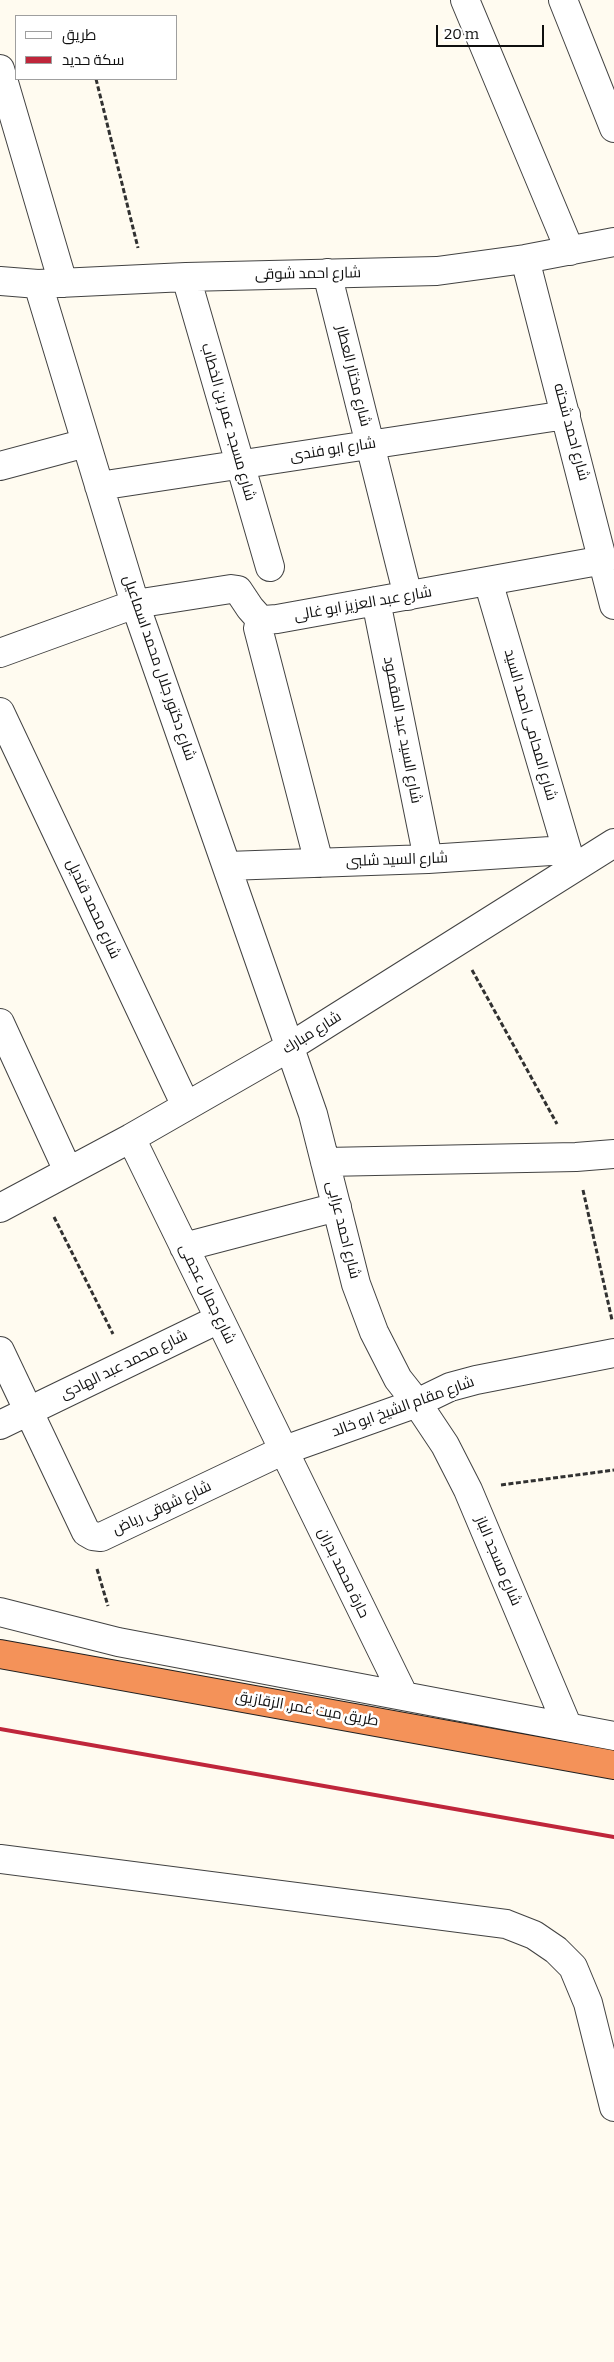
<!DOCTYPE html>
<meta charset="utf-8">
<style>
body{margin:0}
#map{position:relative;width:614px;height:2362px;overflow:hidden;background:#fffbf0;font-family:Bitter,Cairo,serif}
canvas{display:block}
.legend{position:absolute;left:15px;top:15px;width:162px;height:65px;box-sizing:border-box;background:#fff;border:1px solid #9f9f9f;margin:0;padding:6px 9px;list-style:none;font-size:15px;color:#0f0f0f}
.legend li{display:flex;align-items:center;gap:10px;height:25px}
.legend b{width:25px;border:1px solid #9f9f9f}
.scale{position:absolute;left:436px;top:25px;width:108px;height:22px;box-sizing:border-box;border:2px solid #0f0f0f;border-top:0;padding-left:6px;font-size:15px;line-height:18px;white-space:nowrap;color:#0f0f0f;-webkit-text-stroke:4px #fff;paint-order:stroke}
</style>
<div id="map">
<canvas width="614" height="2362"></canvas>
<ul class="legend">
<li><b style="height:6px;background:#fff"></b>طريق</li>
<li><b style="height:6px;background:#bf263b"></b>سكة حديد</li>
</ul>
<div class="scale">20 m</div>
</div>
<script>
const ctx = document.querySelector('canvas').getContext('2d');
ctx.lineJoin = 'round';
const poly = rows => new Path2D(rows.map(r => 'M' + r).join(''));
function trace(path, color, width, dash) { ctx.strokeStyle = color; ctx.lineWidth = width; ctx.lineCap = dash ? 'butt' : 'round'; ctx.setLineDash(dash || []); ctx.stroke(path); }
function write(font, color, halo, rows, align = 'center') {
  ctx.font = font + ' Bitter,Cairo,serif'; ctx.lineWidth = 5; ctx.setLineDash([]); ctx.textBaseline = 'middle'; ctx.strokeStyle = halo; ctx.fillStyle = color; for (const [text, x, y, turn = 0] of rows) {
    ctx.save(); ctx.translate(x, y); ctx.rotate((+turn || 0) * Math.PI / 180); ctx.textAlign = isNaN(turn) ? turn : align; if (halo) ctx.strokeText(text, 0, 0); ctx.fillText(text, 0, 0); ctx.restore();
  }
}
const street = poly([
 [465,0,570,251],
 [563,0,614,128],
 [0,69,63,283],
 [525,259,614,605],
 [327,273,408,596],
 [186,277,270,567],
 [0,281,38,284,186,277,437,271,525,259,614,242],
 [38,284,135,604,313,1114,356,1284,374,1332,398,1379,417,1403,445,1445,468,1490,567,1725],
 [0,466,86,443],
 [99,486,566,415],
 [488,581,572,867],
 [376,601,428,859],
 [264,620,258,628,319,863],
 [0,653,135,604,231,589,238,590,250,608,258,617,264,620,277,619,604,560],
 [0,712,186,1106],
 [227,866,428,859,566,850],
 [0,1023,68,1171],
 [131,1138,404,1696],
 [325,1162,576,1157,614,1154],
 [0,1208,131,1138,288,1048,614,843],
 [184,1247,337,1207],
 [0,1351,86,1532,93,1536,101,1537,282,1451,417,1403,450,1387,476,1380,614,1353],
 [0,1425,219,1319],
 [0,1612,118,1642,614,1736],
 [0,1859,506,1924,534,1935,556,1950,573,1967,588,2003,614,2107]
]);
const highway = poly([
 [0,1654,614,1765]
]);
trace(street, '#424242', 30);
trace(highway, '#202020', 30);
trace(poly([
 [96,79,138,248],
 [472,970,557,1124],
 [583,1190,612,1320],
 [54,1217,113,1334],
 [501,1485,614,1470],
 [97,1569,108,1606]
]), '#313131', 3, [5, 2.5]);
trace(street, '#fff', 28);
trace(highway, '#f49259', 28);
trace(poly([
 [0,1729,614,1837]
]), '#bf263b', 4);
write('15px', '#0f0f0f', '#fff', [
 ["شارع احمد شوقى",308,274,-1],
 ["شارع مختار العطار",353,376,76],
 ["شارع مسجد عمر بن الخطاب",228,422,74],
 ["شارع احمد شحته",571,432,75],
 ["شارع ابو فندى",333,450,-9],
 ["شارع عبد العزيز ابو غالى",363,604,-10],
 ["شارع دكتور جلال محمد اسماعيل",159,668,71],
 ["شارع المحامى احمد السيد",530,725,74],
 ["شارع السيد عبد المقصود",402,730,79],
 ["شارع السيد شلبى",397,860,-2],
 ["شارع محمد قنديل",93,909,65],
 ["شارع مبارك",312,1033,-32],
 ["شارع احمد عرابى",343,1230,76],
 ["شارع جمال عجمى",207,1294,64],
 ["شارع محمد عبد الهادى",124,1365,-26],
 ["شارع مقام الشيخ ابو خالد",403,1407,-20],
 ["شارع شوقى رياض",162,1508,-25],
 ["شارع مسجد الباز",498,1561,67],
 ["حارة محمد بدران",343,1573,64],
 ["طريق ميت غمر, الزقازيق",307,1709,10]
]);
</script>
